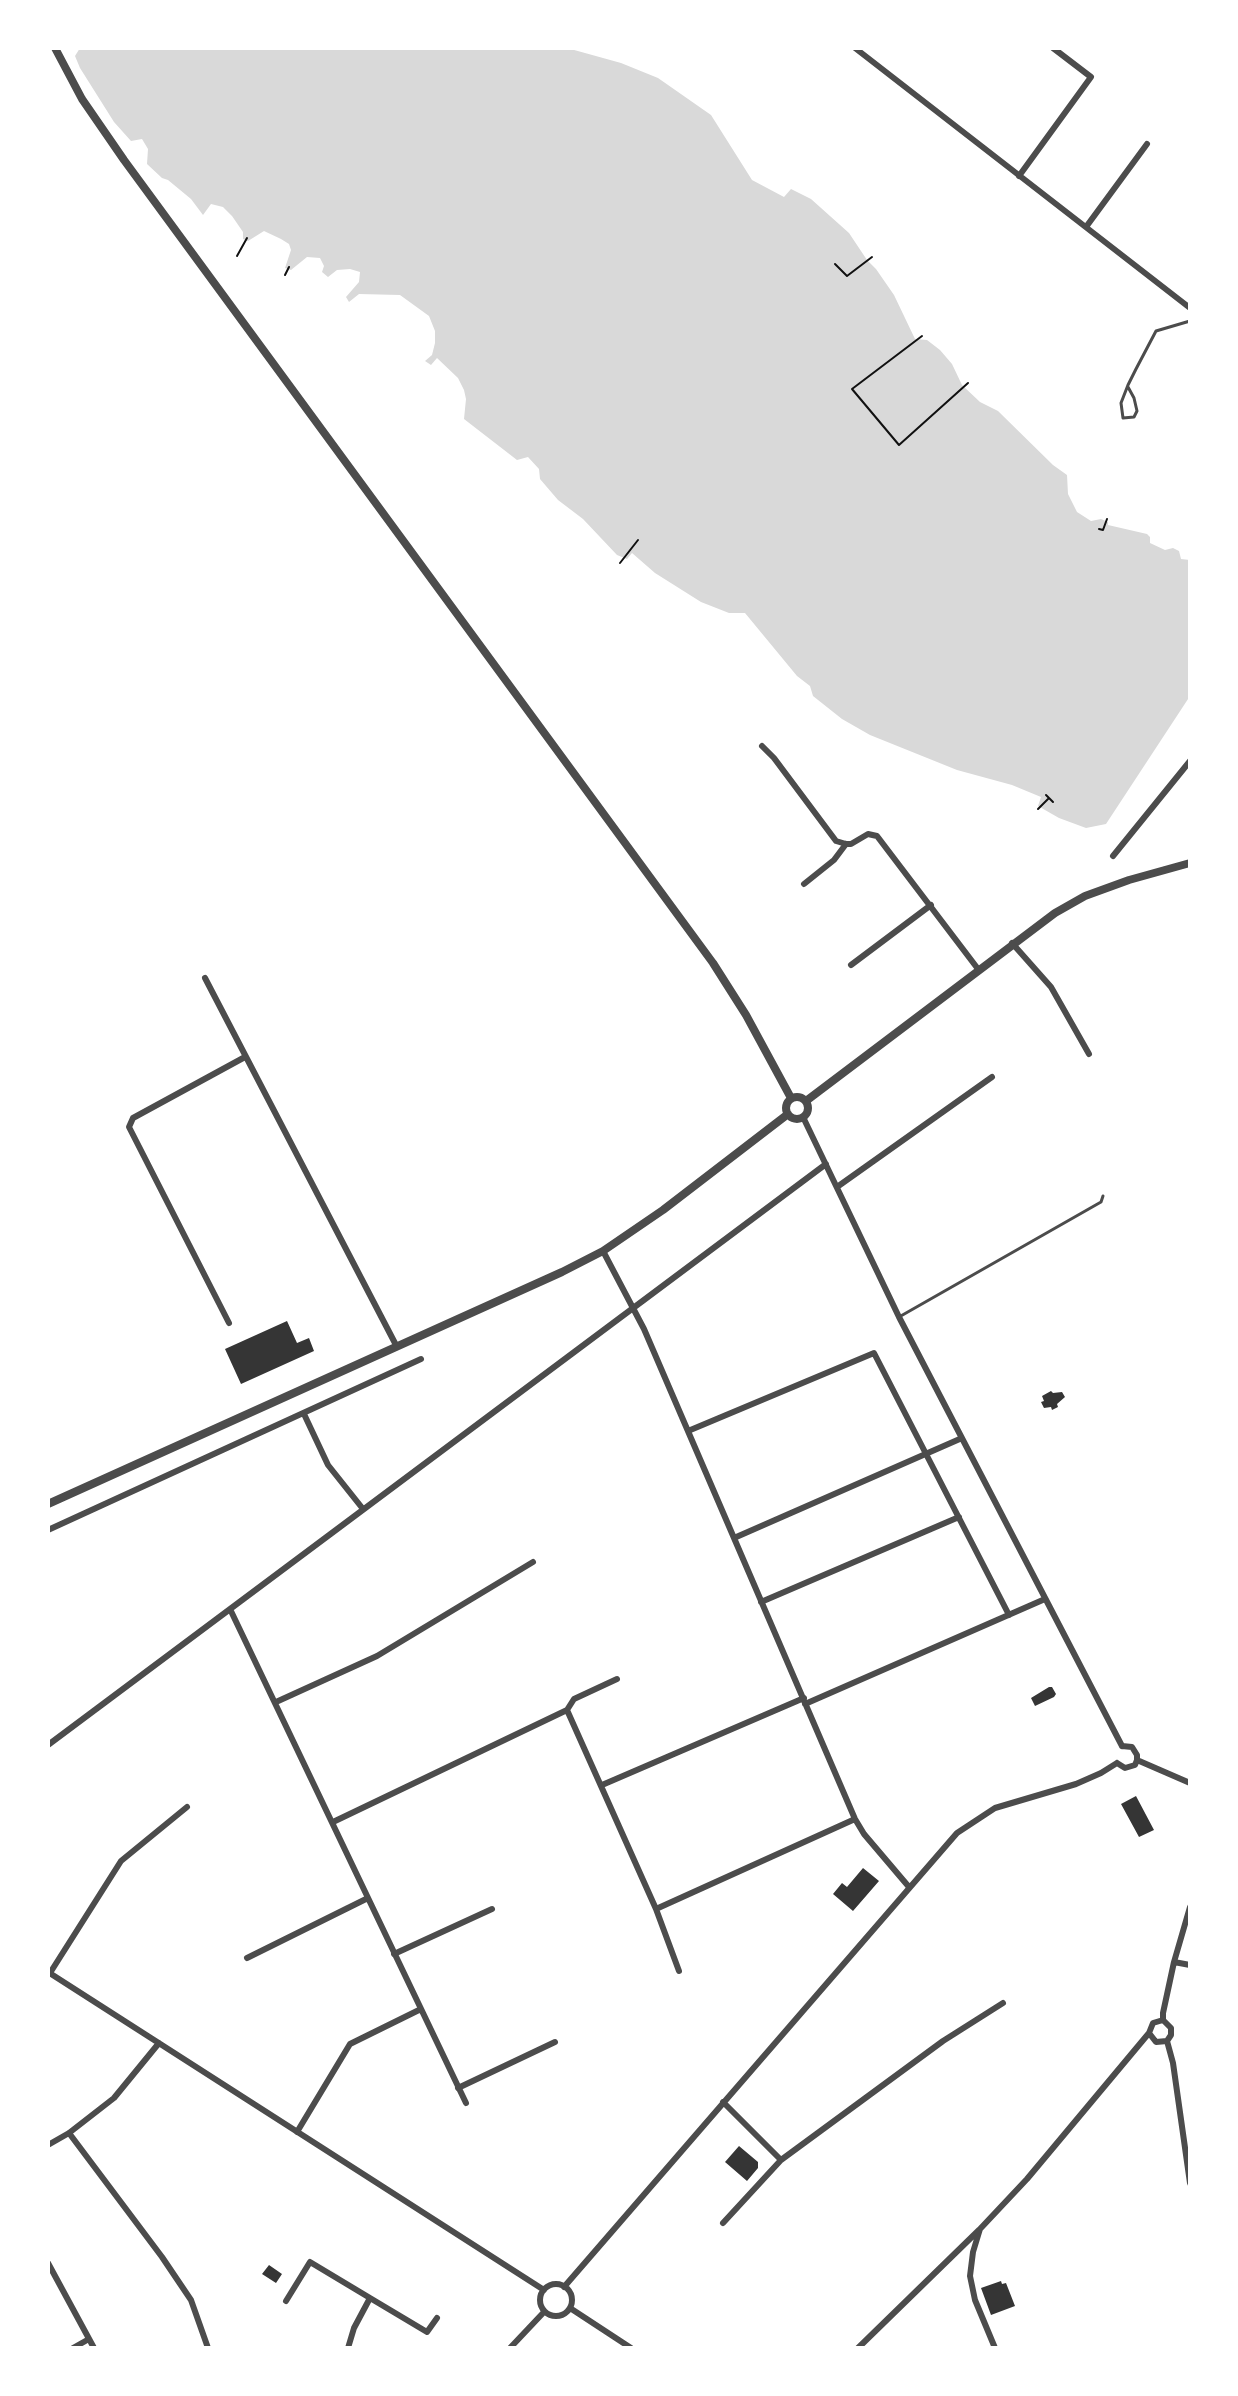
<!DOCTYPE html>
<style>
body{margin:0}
#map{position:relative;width:1238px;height:2396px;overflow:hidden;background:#fff;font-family:"PT Sans Narrow",sans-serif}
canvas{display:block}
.frame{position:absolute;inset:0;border:50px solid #fff;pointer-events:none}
</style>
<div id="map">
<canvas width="1238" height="2396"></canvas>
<div class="frame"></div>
</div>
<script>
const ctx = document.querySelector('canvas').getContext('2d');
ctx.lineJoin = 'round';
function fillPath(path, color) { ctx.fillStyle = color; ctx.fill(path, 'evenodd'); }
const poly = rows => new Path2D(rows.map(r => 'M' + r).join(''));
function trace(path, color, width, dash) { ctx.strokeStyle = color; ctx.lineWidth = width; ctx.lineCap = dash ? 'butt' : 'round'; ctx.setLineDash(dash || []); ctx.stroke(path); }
fillPath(poly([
 [80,48,567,48,621,63,658,78,711,115,752,180,784,197,791,189,811,199,849,233,867,260,876,269,894,295,915,339,927,340,940,350,952,364,962,385,980,402,998,411,1053,465,1067,475,1068,494,1077,512,1091,521,1101,519,1108,522,1108,525,1147,534,1150,537,1150,543,1165,550,1173,548,1179,551,1181,559,1190,560,1190,696,1106,824,1086,828,1059,818,1038,806,1041,797,1012,785,957,770,870,735,842,719,813,696,810,686,797,676,745,613,729,613,701,602,655,573,632,553,627,559,617,555,583,519,558,500,540,479,539,469,528,457,517,460,464,419,466,399,464,390,458,378,437,358,431,365,425,361,432,355,435,343,435,331,429,316,400,295,359,294,349,302,346,297,359,282,360,272,350,269,337,270,328,277,322,272,324,266,320,258,307,257,291,270,285,268,291,250,289,244,281,239,264,231,248,241,243,239,243,232,232,216,223,207,211,204,203,215,191,199,168,180,162,178,147,164,148,149,142,139,131,141,114,122,80,68,75,56]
]), '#d9d9d9');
fillPath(poly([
 [287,1321,297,1343,309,1338,314,1351,241,1384,225,1349],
 [1051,1391,1053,1393,1062,1392,1065,1397,1057,1404,1058,1407,1052,1410,1051,1407,1044,1408,1041,1402,1044,1401,1042,1396],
 [1049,1687,1052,1687,1056,1694,1054,1697,1035,1706,1031,1698],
 [1136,1796,1154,1830,1139,1837,1121,1804],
 [863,1868,879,1881,853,1911,833,1894,842,1883,847,1887],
 [739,2146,758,2162,758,2168,747,2181,725,2162],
 [269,2265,282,2274,276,2283,262,2274],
 [1001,2281,1002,2284,1006,2283,1015,2306,991,2315,981,2288]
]), '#353535');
trace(poly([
 [237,256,247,238],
 [835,264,847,276,872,257],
 [285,275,289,267],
 [922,336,852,389,899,445,968,383],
 [1099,529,1103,530,1107,519],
 [620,563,638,540],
 [1046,795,1053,802],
 [1038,809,1049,798]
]), '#111', 2);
trace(poly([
 [1128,387,1134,398,1137,411,1134,417,1123,418,1121,403,1128,385,1136,369,1156,331,1190,321],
 [899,1317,1101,1202,1103,1196]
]), '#4c4c4c', 3);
trace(poly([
 [855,48,1190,308],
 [1019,176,1091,77,1053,48],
 [1086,227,1147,144],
 [762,746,774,758,836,841,846,844,851,844,868,834,877,836,978,969],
 [1113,856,1190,761],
 [804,884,834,860,846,844],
 [1012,943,1051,987,1089,1054],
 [851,965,931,905],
 [205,978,397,1347],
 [803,1117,899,1317,1122,1746],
 [837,1187,992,1077],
 [603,1251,644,1329,855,1819,864,1834,909,1887],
 [229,1323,129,1127,133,1118,245,1057],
 [304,1414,328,1465,363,1509],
 [688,1431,874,1353,1009,1615],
 [48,1530,421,1359],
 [734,1538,962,1438],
 [761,1602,959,1517],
 [230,1609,466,2103],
 [276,1702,377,1656,533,1562],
 [805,1704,1045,1599],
 [567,1710,656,1909,679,1971],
 [48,1745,826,1164],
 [1122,1746,1132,1747,1137,1755,1137,1760],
 [1137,1760,1190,1783],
 [1117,1763,1125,1768,1135,1765,1137,1760],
 [602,1785,804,1698],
 [333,1822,567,1710,574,1699,617,1679],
 [656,1909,855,1819],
 [394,1954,492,1909],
 [247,1958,368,1898],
 [1174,1962,1190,1965],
 [48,1972,544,2290],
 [50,1973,121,1861,187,1807],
 [1163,2020,1163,2013,1174,1962,1190,1907],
 [1163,2020,1171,2028,1171,2035,1167,2041],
 [1149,2033,1156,2042,1167,2041],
 [1167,2041,1173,2063,1190,2183],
 [458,2088,555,2042],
 [723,2102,781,2160,943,2041,1003,2003],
 [297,2132,350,2044,421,2009],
 [69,2133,162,2257,191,2300,208,2348],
 [48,2145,69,2133,114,2098,159,2043],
 [723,2223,781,2160],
 [48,2263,94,2348],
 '540 2300a16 16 0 1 1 32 0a16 16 0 1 1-32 0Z',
 [564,2287,957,1833,995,1808,1076,1784,1101,1773,1117,1763],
 [370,2298,427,2332,437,2318],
 [286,2301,310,2262,370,2298,354,2328,348,2348],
 [570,2308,631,2348],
 [73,2348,89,2339],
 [510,2348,544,2312],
 [858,2348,979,2230],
 [995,2348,975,2300,970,2276,973,2252,980,2229,1027,2179,1149,2033,1153,2023,1163,2020]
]), '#4c4c4c', 6);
trace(poly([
 [55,48,82,99,124,160,713,963,746,1015,791,1098],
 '786 1108a11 11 0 1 1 22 0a11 11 0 1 1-22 0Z',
 [806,1101,1055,913,1085,896,1129,880,1190,863],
 [48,1504,562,1272,603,1251,663,1210,788,1114]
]), '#4c4c4c', 8);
</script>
